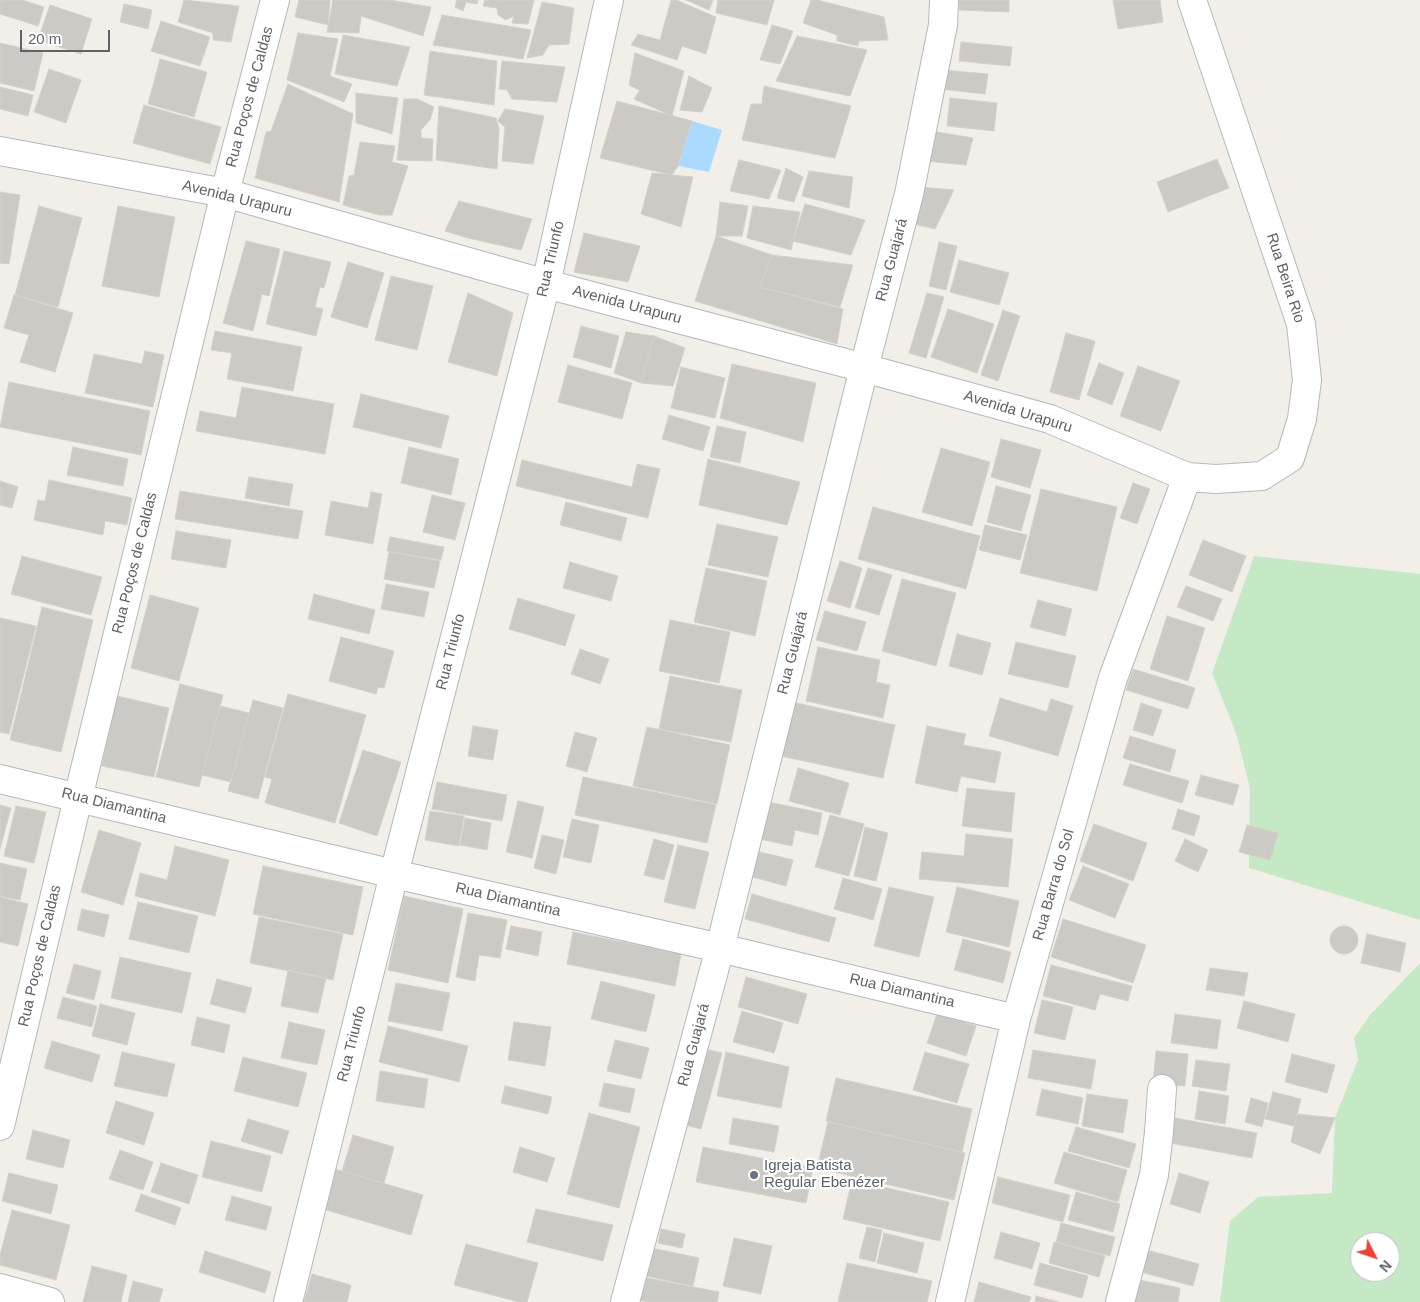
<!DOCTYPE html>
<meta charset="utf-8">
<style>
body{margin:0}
#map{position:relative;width:1420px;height:1302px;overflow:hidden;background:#f1efe8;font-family:Helvetica,sans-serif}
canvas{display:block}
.north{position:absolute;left:1350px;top:1232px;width:50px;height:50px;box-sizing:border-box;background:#fff;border:1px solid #bfc1c3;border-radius:50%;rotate:131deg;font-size:14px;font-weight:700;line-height:20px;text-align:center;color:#5f6368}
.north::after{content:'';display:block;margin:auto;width:18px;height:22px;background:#ea4335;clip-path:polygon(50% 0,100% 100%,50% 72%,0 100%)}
.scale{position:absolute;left:20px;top:30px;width:90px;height:22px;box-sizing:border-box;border:2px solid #5f6368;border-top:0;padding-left:6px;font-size:15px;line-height:18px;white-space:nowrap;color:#5f6368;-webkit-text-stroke:4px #fff;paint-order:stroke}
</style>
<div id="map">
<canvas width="1420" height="1302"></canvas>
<div class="north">N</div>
<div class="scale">20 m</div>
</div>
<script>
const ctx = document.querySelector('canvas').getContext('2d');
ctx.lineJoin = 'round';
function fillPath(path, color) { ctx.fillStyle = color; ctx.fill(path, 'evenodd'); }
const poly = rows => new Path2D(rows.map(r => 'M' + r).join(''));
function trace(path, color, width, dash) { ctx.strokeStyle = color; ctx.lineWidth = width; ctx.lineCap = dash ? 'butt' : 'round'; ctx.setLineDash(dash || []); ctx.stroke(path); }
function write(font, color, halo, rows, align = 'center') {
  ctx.font = font + ' Helvetica,sans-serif'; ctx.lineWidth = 4.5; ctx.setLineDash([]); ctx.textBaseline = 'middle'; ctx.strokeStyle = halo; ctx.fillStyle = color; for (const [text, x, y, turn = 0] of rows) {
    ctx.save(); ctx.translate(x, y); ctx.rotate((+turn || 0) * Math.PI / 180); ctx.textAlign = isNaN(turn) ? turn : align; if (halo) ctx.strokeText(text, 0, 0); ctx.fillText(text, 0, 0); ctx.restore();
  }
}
fillPath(poly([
 [1254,556,1420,574,1420,920,1249,868,1250,788,1236,733,1212,673],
 [1420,963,1420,1302,1220,1302,1230,1221,1258,1197,1332,1193,1335,1118,1358,1060,1354,1038,1370,1015],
 [1360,1242,1390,1242,1390,1272,1360,1272]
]), '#c5e8c5');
fillPath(poly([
 [692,121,722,130,709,172,678,166]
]), '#aadaff');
const building = poly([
 [0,0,22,0,44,7,38,26,0,14,0,0],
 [184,0,239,6,231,42,213,40,213,33,178,22,184,0],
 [299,0,330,0,328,25,295,17,299,0],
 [333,0,390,0,431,7,423,36,361,16,359,33,327,32,333,0],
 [457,0,478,0,477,4,466,2,463,11,455,7,457,0],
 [485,0,534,0,528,24,512,23,514,16,506,20,498,15,497,8,483,6,485,0],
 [671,0,676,0,716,17,706,54,682,46,677,60,631,45,638,34,660,40,671,0],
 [686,0,713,0,709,10,686,0],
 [718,0,774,0,767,25,716,13,718,0],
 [811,0,817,0,884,17,888,40,859,41,858,46,837,41,837,35,803,23,811,0],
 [959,0,1009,0,1009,12,959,10,959,0],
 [1113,0,1160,0,1163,22,1118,29,1113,0],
 [542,2,574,8,569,44,549,45,543,55,527,58,542,2],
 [124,4,152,10,148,29,120,22,124,4],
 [50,5,92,19,81,54,38,40,50,5],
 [442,15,531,30,523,59,433,45,442,15],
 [161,21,210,37,200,66,151,51,161,21],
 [772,25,793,31,780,64,760,60,772,25],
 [298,33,338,39,330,76,352,84,344,102,287,80,298,33],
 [343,35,410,47,397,86,335,74,343,35],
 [797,36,867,50,850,96,776,81,797,36],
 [961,42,1012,47,1010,66,959,61,961,42],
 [0,43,43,53,34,91,0,83,0,43],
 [430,51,497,61,494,105,424,95,430,51],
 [635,53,684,71,672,116,634,99,640,90,629,85,635,53],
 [160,59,207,72,194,117,148,104,160,59],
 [502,61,565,67,557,102,512,99,507,90,499,89,502,61],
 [49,69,81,80,66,123,34,112,49,69],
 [943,70,988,74,985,94,940,89,943,70],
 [689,76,712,88,702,112,680,110,689,76],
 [288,84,353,114,339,202,255,178,266,132,271,131,288,84],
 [764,86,851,106,835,158,742,140,751,104,762,104,764,86],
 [0,87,33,95,28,116,0,109,0,87],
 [356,93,398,98,392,134,356,123,356,93],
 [950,98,997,103,994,131,947,126,950,98],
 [404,99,417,99,434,107,430,120,421,130,421,138,433,139,432,161,397,160,404,99],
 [617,101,692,121,678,166,672,175,600,158,617,101],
 [144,105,221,127,210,164,133,143,144,105],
 [439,106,496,118,499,129,497,169,436,160,439,106],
 [505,109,544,116,533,164,502,161,505,127,498,121,505,109],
 [931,131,973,138,966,165,925,161,931,131],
 [360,142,395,146,392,162,408,166,392,215,379,215,343,205,349,176,354,175,360,142],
 [1217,159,1229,188,1168,212,1157,182,1217,159],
 [739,160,781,170,769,199,730,191,739,160],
 [786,168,803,177,794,202,777,198,786,168],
 [809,171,853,177,849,208,802,196,809,171],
 [652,173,693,177,681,227,641,214,652,173],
 [920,187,954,190,935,229,906,222,920,187],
 [0,192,20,195,9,264,0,263,0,192],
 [459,201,532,219,521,250,468,238,445,231,459,201],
 [720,202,748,206,742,236,716,236,720,202],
 [805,204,865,220,851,255,793,241,805,204],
 [39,206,82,218,58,307,15,295,39,206],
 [118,206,175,217,159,297,102,286,118,206],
 [753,206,800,212,791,250,747,238,753,206],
 [584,233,640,246,628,282,574,272,584,233],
 [716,236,772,255,760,287,843,309,837,344,695,301,716,236],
 [246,241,280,249,269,296,262,294,253,331,223,323,246,241],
 [939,242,957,246,946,290,929,286,939,242],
 [284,251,331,262,324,288,320,287,315,307,323,309,316,336,266,324,284,251],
 [772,255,853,265,840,307,760,287,772,255],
 [959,260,1009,273,999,305,950,292,959,260],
 [348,262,384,273,367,328,331,317,348,262],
 [391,276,433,286,417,350,375,340,391,276],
 [468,293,513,313,497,376,448,362,468,293],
 [927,293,944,297,926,358,909,353,927,293],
 [14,295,73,313,55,372,20,362,29,335,4,328,14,295],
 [948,309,994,324,977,373,931,357,948,309],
 [1003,310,1020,316,998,381,981,375,1003,310],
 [581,326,619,336,611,368,573,357,581,326],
 [215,331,302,347,293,391,227,379,232,353,211,350,215,331],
 [626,332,654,336,641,383,614,373,626,332],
 [1066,333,1095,341,1079,400,1050,392,1066,333],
 [654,336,685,348,673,386,641,383,654,336],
 [145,351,164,355,153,407,85,393,94,354,142,364,145,351],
 [1099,363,1124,373,1112,405,1087,395,1099,363],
 [732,364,816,383,803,442,720,418,732,364],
 [568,365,632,383,622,419,558,402,568,365],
 [1138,366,1180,381,1161,431,1120,416,1138,366],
 [681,367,725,378,715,418,671,408,681,367],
 [9,382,150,411,141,455,0,427,9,382],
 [242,387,334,404,325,454,196,431,200,411,236,418,242,387],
 [361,394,449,416,441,448,353,427,361,394],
 [669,415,710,427,703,451,662,439,669,415],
 [717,426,746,432,740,463,710,457,717,426],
 [1001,439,1041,450,1030,488,991,477,1001,439],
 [73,447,128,459,123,486,67,475,73,447],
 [409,447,459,459,451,495,401,483,409,447],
 [941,448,990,462,972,526,922,512,941,448],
 [708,459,800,482,787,525,699,505,708,459],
 [522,460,632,487,637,464,660,469,648,518,516,486,522,460],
 [249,477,293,484,289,506,245,498,249,477],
 [49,480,132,498,127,525,105,521,103,535,34,520,38,500,45,501,49,480],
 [0,481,18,487,12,508,0,505,0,481],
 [1133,483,1150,489,1137,524,1120,518,1133,483],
 [996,486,1031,495,1021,531,987,522,996,486],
 [1041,489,1117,507,1097,591,1020,573,1041,489],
 [180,491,303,511,298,539,175,519,180,491],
 [371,492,382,494,373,544,325,535,331,501,368,508,371,492],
 [432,495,465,503,455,540,423,532,432,495],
 [566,502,627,518,621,541,560,525,566,502],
 [873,507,980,536,966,589,858,559,873,507],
 [717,524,778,537,768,577,708,565,717,524],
 [985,525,1027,535,1020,560,979,550,985,525],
 [176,531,231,540,226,568,171,559,176,531],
 [390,537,444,547,441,560,387,551,390,537],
 [1203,540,1246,556,1232,592,1189,575,1203,540],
 [389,552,440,561,434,588,384,579,389,552],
 [22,556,102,577,91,615,11,594,22,556],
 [840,561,862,568,850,608,827,601,840,561],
 [570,562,618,576,611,601,563,588,570,562],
 [706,568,767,581,755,636,694,622,706,568],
 [868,568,892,575,879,615,855,608,868,568],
 [902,579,956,593,936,666,882,651,902,579],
 [386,584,429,592,424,617,381,609,386,584],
 [1186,586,1222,599,1213,621,1177,607,1186,586],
 [314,594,375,610,369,634,308,619,314,594],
 [150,595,199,608,179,681,131,668,150,595],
 [518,598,575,615,565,646,509,629,518,598],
 [1038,600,1072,609,1065,636,1030,627,1038,600],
 [42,607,93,620,61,752,10,740,42,607],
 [825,611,866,622,857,651,816,640,825,611],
 [1167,616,1205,628,1188,681,1150,669,1167,616],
 [0,618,36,626,9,734,0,732,0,618],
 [670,620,730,632,719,683,659,671,670,620],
 [957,634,991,643,982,675,949,666,957,634],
 [341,637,394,651,384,688,378,687,376,694,329,681,341,637],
 [1016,642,1076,656,1068,688,1008,674,1016,642],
 [818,647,880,660,876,682,890,685,883,718,806,701,818,647],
 [580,649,609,659,600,684,571,674,580,649],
 [1133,669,1195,688,1188,709,1126,690,1133,669],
 [670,676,742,690,731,742,659,729,670,676],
 [180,684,223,695,199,787,156,777,180,684],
 [288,694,366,715,335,823,265,803,272,779,265,777,288,694],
 [117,696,169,708,154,777,102,766,117,696],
 [1000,698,1047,712,1051,699,1073,706,1058,756,989,736,1000,698],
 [253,700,283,708,258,799,228,791,253,700],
 [792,702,895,725,883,778,781,756,792,702],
 [1141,703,1162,710,1153,736,1133,730,1141,703],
 [220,706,249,713,231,782,202,775,220,706],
 [473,726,498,730,493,760,468,756,473,726],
 [927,726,966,734,963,745,1001,752,995,783,961,776,957,792,915,783,927,726],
 [647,727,730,745,717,804,633,786,647,727],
 [575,732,597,738,587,772,566,766,575,732],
 [1130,736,1176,750,1170,772,1123,758,1130,736],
 [363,750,401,762,377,836,339,823,363,750],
 [1130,764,1189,781,1182,803,1123,785,1130,764],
 [798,768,849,783,840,815,789,801,798,768],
 [1201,775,1239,785,1233,805,1195,795,1201,775],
 [583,777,716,805,707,843,575,815,583,777],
 [437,782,507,795,502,821,432,809,437,782],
 [967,788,1015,793,1011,832,962,826,967,788],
 [518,801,544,807,532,858,506,852,518,801],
 [768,802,822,813,818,835,795,830,792,846,760,839,768,802],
 [0,805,11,808,0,849,0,805],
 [16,806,46,812,34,863,4,856,16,806],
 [1178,809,1200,816,1194,836,1172,829,1178,809],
 [430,811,464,816,459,846,425,840,430,811],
 [830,815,864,824,849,876,815,867,830,815],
 [465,818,491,823,487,850,460,845,465,818],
 [572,819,599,825,591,863,563,857,572,819],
 [1094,824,1147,843,1133,881,1080,861,1094,824],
 [1247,825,1278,833,1270,860,1239,852,1247,825],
 [865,827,888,833,876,881,854,876,865,827],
 [99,830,141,843,123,905,81,892,99,830],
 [966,834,1013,839,1008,887,919,879,922,852,964,856,966,834],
 [542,835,564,840,556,874,534,868,542,835],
 [654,839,674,845,664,880,644,875,654,839],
 [1185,839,1208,850,1198,872,1175,861,1185,839],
 [678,845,709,852,695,909,664,902,678,845],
 [175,846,229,860,215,916,135,896,140,873,167,880,175,846],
 [756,851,793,860,786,886,749,876,756,851],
 [0,863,27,869,20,900,0,896,0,863],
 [263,866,363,887,353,935,253,914,263,866],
 [1083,866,1129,884,1115,918,1069,900,1083,866],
 [843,878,882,889,873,920,834,909,843,878],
 [889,887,934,897,919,957,874,946,889,887],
 [957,887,1019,901,1009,947,946,932,957,887],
 [752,894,836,918,829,942,745,919,752,894],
 [404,896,463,909,448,983,388,970,404,896],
 [0,897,28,904,18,946,0,942,0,897],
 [138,902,198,916,189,953,129,939,138,902],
 [82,909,109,915,104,937,77,930,82,909],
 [468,913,507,920,500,958,479,955,475,981,456,977,468,913],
 [259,917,343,934,333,980,250,963,259,917],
 [1063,919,1146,945,1133,983,1051,957,1063,919],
 [511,926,542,932,538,956,506,949,511,926],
 '1330 940a14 14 0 1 1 28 0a14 14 0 1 1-28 0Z',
 [573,932,681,954,675,986,567,964,573,932],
 [1367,934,1406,943,1400,972,1361,963,1367,934],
 [963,939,1011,952,1003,983,954,970,963,939],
 [120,957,191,973,182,1013,111,998,120,957],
 [74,964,101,971,94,1000,66,993,74,964],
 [1051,965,1132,986,1128,1001,1100,994,1095,1010,1043,996,1051,965],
 [1210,968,1248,973,1244,996,1206,990,1210,968],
 [288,970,326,978,318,1013,281,1006,288,970],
 [746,977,807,994,798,1024,738,1007,746,977],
 [217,979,252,988,245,1013,210,1004,217,979],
 [601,981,655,995,646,1032,591,1019,601,981],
 [396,983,450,993,442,1031,388,1021,396,983],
 [63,997,97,1006,92,1027,57,1018,63,997],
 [1042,1000,1073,1007,1065,1040,1034,1033,1042,1000],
 [1244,1001,1295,1014,1288,1042,1237,1028,1244,1001],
 [100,1004,135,1013,127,1045,92,1036,100,1004],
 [742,1011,783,1023,774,1053,733,1042,742,1011],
 [937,1014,976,1026,966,1056,927,1043,937,1014],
 [1175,1014,1221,1020,1217,1049,1171,1043,1175,1014],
 [197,1017,230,1025,224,1053,191,1045,197,1017],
 [289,1022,325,1030,317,1065,281,1058,289,1022],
 [514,1022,551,1027,545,1066,508,1060,514,1022],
 [388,1026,468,1046,459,1082,379,1062,388,1026],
 [615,1040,649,1048,641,1079,607,1071,615,1040],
 [52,1041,100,1055,92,1082,44,1068,52,1041],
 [701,1048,722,1053,701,1129,681,1124,701,1048],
 [1033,1050,1096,1060,1091,1089,1028,1078,1033,1050],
 [1156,1051,1188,1054,1185,1086,1153,1083,1156,1051],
 [122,1052,175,1064,167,1097,114,1086,122,1052],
 [726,1052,789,1067,781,1108,717,1096,726,1052],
 [925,1052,969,1064,957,1103,913,1090,925,1052],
 [1292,1054,1335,1065,1327,1093,1285,1082,1292,1054],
 [243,1057,307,1073,298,1107,234,1091,243,1057],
 [1196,1060,1230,1064,1226,1091,1192,1086,1196,1060],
 [380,1071,428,1079,424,1108,376,1101,380,1071],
 [836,1078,972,1109,962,1152,826,1121,836,1078],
 [604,1083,635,1089,630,1113,599,1106,604,1083],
 [505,1086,552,1097,548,1114,501,1103,505,1086],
 [1042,1089,1083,1098,1078,1124,1036,1115,1042,1089],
 [1199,1091,1229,1096,1225,1124,1195,1119,1199,1091],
 [1273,1092,1301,1099,1294,1126,1265,1119,1273,1092],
 [1087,1094,1128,1100,1123,1133,1082,1126,1087,1094],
 [1251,1098,1268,1103,1262,1127,1245,1122,1251,1098],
 [116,1101,154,1113,144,1145,106,1133,116,1101],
 [589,1113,640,1127,619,1208,567,1194,589,1113],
 [1297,1114,1335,1118,1320,1154,1291,1142,1297,1114],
 [733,1118,779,1126,774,1152,729,1144,733,1118],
 [1175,1118,1257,1133,1252,1158,1170,1143,1175,1118],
 [248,1119,289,1131,282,1154,241,1141,248,1119],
 [828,1122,965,1153,954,1200,817,1168,828,1122],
 [1076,1127,1136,1144,1129,1168,1068,1151,1076,1127],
 [33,1130,70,1140,63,1168,26,1159,33,1130],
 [353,1135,394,1147,384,1183,342,1171,353,1135],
 [211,1141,271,1156,262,1192,202,1177,211,1141],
 [520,1147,555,1158,547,1182,513,1172,520,1147],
 [703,1147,813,1168,806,1203,696,1182,703,1147],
 [120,1150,153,1162,143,1190,109,1179,120,1150],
 [1064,1152,1127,1170,1118,1202,1054,1183,1064,1152],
 [161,1163,198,1175,189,1204,151,1192,161,1163],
 [335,1169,423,1195,411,1235,323,1209,335,1169],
 [9,1173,58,1185,51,1214,2,1201,9,1173],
 [1179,1173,1209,1182,1200,1213,1170,1204,1179,1173],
 [998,1177,1070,1195,1063,1222,992,1203,998,1177],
 [852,1180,949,1202,940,1241,843,1219,852,1180],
 [1076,1192,1120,1204,1113,1232,1068,1220,1076,1192],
 [141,1194,181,1208,175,1225,135,1211,141,1194],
 [232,1196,272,1207,266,1230,225,1220,232,1196],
 [536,1209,613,1225,603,1261,527,1242,536,1209],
 [12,1210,70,1225,56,1280,0,1265,0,1255,12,1210],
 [1061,1223,1115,1237,1110,1256,1056,1242,1061,1223],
 [867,1227,882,1230,875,1262,859,1258,867,1227],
 [661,1229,685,1234,682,1248,658,1243,661,1229],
 [1001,1232,1040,1243,1032,1269,994,1258,1001,1232],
 [884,1233,924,1243,917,1273,877,1263,884,1233],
 [734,1238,772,1246,761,1294,723,1286,734,1238],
 [1054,1242,1105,1256,1099,1277,1049,1263,1054,1242],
 [466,1244,538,1263,527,1302,519,1302,454,1285,466,1244],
 [647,1247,699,1258,693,1286,641,1275,647,1247],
 [1143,1249,1199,1264,1193,1286,1137,1271,1143,1249],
 [205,1251,271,1272,265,1293,199,1272,205,1251],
 [847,1263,932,1281,927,1302,838,1302,847,1263],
 [1040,1263,1088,1276,1082,1298,1034,1285,1040,1263],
 [92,1266,127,1275,121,1302,83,1302,92,1266],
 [312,1274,351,1285,347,1302,304,1302,312,1274],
 [642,1277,719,1292,717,1302,649,1302,637,1300,642,1277],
 [1139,1280,1180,1288,1178,1302,1134,1302,1139,1280],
 [133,1281,163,1289,159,1302,128,1302,133,1281],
 [979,1282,1031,1297,1029,1302,974,1302,979,1282],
 [1036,1296,1059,1302,1035,1302,1036,1296]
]);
fillPath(building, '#cccac5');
trace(building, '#d6d1c6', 1);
const street = poly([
 [0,151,225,193,546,284,864,368,1050,419,1187,477,1216,479,1262,476,1290,458,1302,419,1307,380,1301,324,1192,0],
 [0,779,394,874,720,948,1016,1019],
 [0,1126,78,798,225,193,275,0],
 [0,1288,50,1302],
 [288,1302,394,874,546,284,609,0],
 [625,1302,720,948,864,368,909,194,943,25,944,0],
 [950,1302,1016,1019,1113,678,1187,477],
 [1120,1302,1154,1175,1159,1132,1162,1089]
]);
trace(street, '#b5b8bc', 30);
trace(street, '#fff', 28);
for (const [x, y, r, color] of [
 [754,1175,5,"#6b7280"]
]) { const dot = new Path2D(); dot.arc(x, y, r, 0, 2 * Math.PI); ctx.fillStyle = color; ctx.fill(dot); trace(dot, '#fff', 2); }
write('15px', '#5f6368', '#fff', [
 ["Rua Poços de Caldas",250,97,-75],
 ["Avenida Urapuru",237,199,14],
 ["Rua Triunfo",551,259,-77],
 ["Rua Guajará",892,260,-75],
 ["Rua Beira Rio",1285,278,72],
 ["Avenida Urapuru",627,305,15],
 ["Avenida Urapuru",1018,412,17],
 ["Rua Poços de Caldas",135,563,-76],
 ["Rua Triunfo",451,652,-76],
 ["Rua Guajará",793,653,-76],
 ["Rua Diamantina",114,806,14],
 ["Rua Barra do Sol",1054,885,-74],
 ["Rua Diamantina",508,900,13],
 ["Rua Poços de Caldas",40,956,-77],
 ["Rua Diamantina",902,991,13],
 ["Rua Triunfo",352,1044,-76],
 ["Rua Guajará",694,1045,-75]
]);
write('15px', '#5b616d', '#fff', [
 ["Igreja Batista",764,1166],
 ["Regular Ebenézer",764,1183]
], 'left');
</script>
